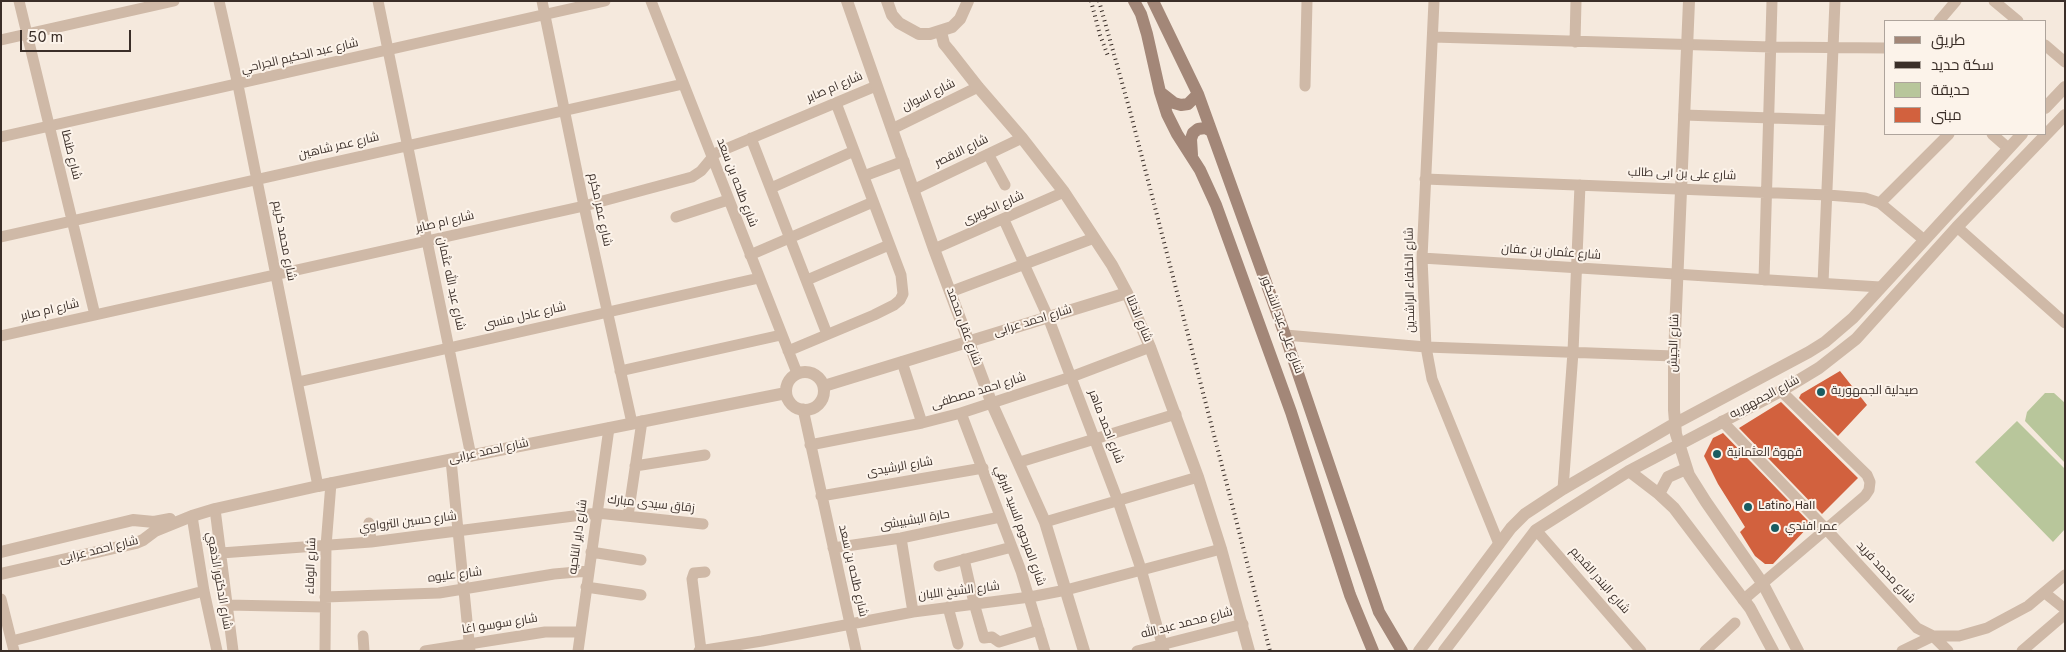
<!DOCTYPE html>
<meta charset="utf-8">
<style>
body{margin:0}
#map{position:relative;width:2066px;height:652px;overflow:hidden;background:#f5e9dd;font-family:Overpass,Cairo,sans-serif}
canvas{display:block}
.frame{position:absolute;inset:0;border:2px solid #3a2e28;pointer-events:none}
.legend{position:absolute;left:1884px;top:20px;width:162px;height:115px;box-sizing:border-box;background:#fcf3ea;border:1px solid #aea49c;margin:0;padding:6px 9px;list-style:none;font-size:15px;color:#3a2e28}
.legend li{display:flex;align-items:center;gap:10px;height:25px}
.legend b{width:25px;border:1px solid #aea49c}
.scale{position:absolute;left:20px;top:30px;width:111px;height:22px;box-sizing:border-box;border:2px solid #3a2e28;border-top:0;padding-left:6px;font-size:15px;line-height:18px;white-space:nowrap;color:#3a2e28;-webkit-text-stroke:4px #fcf3ea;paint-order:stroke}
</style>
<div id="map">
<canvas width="2066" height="652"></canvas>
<div class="frame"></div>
<ul class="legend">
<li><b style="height:6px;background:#a38778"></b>طريق</li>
<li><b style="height:6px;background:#3a2e28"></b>سكة حديد</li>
<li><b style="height:14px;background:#b8c69b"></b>حديقة</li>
<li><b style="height:14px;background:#d2613e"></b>مبنى</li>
</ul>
<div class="scale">50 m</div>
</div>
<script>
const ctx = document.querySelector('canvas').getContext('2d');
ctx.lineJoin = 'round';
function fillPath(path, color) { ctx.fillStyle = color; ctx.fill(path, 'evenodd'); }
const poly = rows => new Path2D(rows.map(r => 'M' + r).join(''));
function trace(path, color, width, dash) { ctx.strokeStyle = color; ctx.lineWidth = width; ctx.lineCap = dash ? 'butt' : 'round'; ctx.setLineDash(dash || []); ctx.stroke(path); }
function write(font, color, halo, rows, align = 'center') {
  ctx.font = font + ' Overpass,Cairo,sans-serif'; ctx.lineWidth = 4; ctx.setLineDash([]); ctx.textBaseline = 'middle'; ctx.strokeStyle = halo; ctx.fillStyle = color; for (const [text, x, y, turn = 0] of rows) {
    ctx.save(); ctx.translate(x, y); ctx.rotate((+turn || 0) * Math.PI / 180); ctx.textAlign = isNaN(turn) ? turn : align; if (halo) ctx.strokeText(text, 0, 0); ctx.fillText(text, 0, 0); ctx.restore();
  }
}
fillPath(poly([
 [2045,393,2054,393,2065,403,2065,463,2025,421,2027,412],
 [2017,421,2065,469,2065,529,2053,542,1975,462]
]), '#b8c69b');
fillPath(poly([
 [1840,371,1867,405,1838,436,1799,398,1801,394],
 [1781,402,1858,478,1822,514,1739,428],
 [1723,433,1811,524,1773,564,1765,564,1755,556,1740,532,1745,527,1718,484,1704,456,1713,438]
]), '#d2613e');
trace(poly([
 [19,1,95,315],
 [219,1,238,85,318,486],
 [378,1,471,456],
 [542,1,584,206,632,423],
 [651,1,797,373],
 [1434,1,1422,258,1426,347,1432,379,1499,544],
 [1994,1,2018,21],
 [1939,21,1956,1],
 [1433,37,1771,47,1885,48],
 [1,40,174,1],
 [1575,42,1576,1],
 [2045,45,2065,62],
 [1305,86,1307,1],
 [1684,115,1830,120],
 [892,129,978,87],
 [1992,134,2008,148],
 [1,137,605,1],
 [751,138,827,334],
 [988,154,1005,185],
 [864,176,904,161],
 [1425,179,1828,195,1865,198,1880,203,1923,239],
 [771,188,854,151],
 [913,190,1022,138],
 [1880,203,1949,134],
 [676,217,728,200],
 [1004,220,1048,317,1118,501,1141,569,1164,651],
 [1957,227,2065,323],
 [1,237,683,84],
 [934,249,1064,192],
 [750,255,873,202],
 [1422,258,1880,287],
 [807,280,889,245],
 [1764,280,1772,1],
 [1823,283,1835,1],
 [950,292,1094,238],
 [1285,335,1426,347,1674,356],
 [1,336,584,206,692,177,701,171,716,153,876,86],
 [788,351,874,315,894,305,900,300,903,294,901,275,836,103],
 [902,362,922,423],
 [620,371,781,335],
 [298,382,759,278],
 [803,409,856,651],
 [961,413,1021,571,1045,651],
 [1722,421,1826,529,1917,628,1933,636,1948,651],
 [810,445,922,423,961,413,1071,377,1150,347],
 [451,460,470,651],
 [1020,462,1176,414],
 [635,466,705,455],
 [1563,489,1573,352,1580,185],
 [821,496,983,468],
 [215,509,233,651],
 [192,516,204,591,217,651],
 [628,516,642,421],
 [1045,522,1198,477],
 [369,523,371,542],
 [1536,530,1641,651],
 [901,538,913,612],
 [833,548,901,538,1000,517],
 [591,552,641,560],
 [221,553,371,542,597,513,703,524],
 [964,559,974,603,984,638,992,637,999,642,1039,630],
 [939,566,1012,547],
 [586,587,641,595],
 [2045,593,2065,609],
 [325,597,439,593,554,574,588,571],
 [1,599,14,651],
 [1743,600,1865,496,1869,490,1870,482,1867,475,1781,391],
 [227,605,324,607],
 [948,607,958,644],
 [363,636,364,651],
 [12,641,204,591],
 [701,650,692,579,694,573,705,572],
 [325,651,326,546,331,483],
 [425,651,545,632,579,632],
 [578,651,609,428],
 [699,651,762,641,913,612,1030,597,1066,590,1221,549],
 [1137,651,1243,624],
 [1705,651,1735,623],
 [1902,651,1933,636,1959,636,1987,628,2028,606,2065,575],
 [2022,651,2065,614]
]), '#cfb9a7', 11);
trace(poly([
 [847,1,934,249,992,404,1045,522,1084,651],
 [887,1,892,15,899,23,919,34,930,34,952,27,960,19,968,1],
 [1689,1,1674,356,1674,410,1676,434,1689,475,1706,502,1763,584,1798,651],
 [941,32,944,44,949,50,978,87,1022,138,1064,192,1112,265,1127,293,1150,347,1198,477,1221,549,1249,651],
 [2045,108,2065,87],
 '786 391a19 19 0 1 1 38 0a19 19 0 1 1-38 0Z',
 [824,386,1127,293],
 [1629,471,1659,494,1674,508,1750,608,1773,651],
 [1659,494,1668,477,1686,469],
 [1,552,133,520,154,522,170,519],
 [1,574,136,543,143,540,155,531,192,516,215,509,318,486,786,393],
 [1419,651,1511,528,1525,514,1563,489,1674,424,1809,352,1825,342,1853,318,2022,134],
 [1444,651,1536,530,1629,471,1781,391,1819,368,1856,339,1957,227,2065,115]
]), '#cfb9a7', 12);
trace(poly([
 [1134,1,1141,14,1147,34,1160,92,1167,114,1177,134,1200,170,1216,205,1291,412,1350,595,1373,651],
 [1153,1,1198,94,1285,335,1379,612,1402,651],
 [1160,92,1174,103,1181,105,1188,104,1198,94],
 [1192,155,1191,139,1193,133,1198,129,1205,128,1211,131]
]), '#a38778', 12);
trace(poly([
 [1091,1,1100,35,1108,56],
 [1099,1,1130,111,1270,651]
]), '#3a2e28', 4, [1, 4]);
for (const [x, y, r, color] of [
 [1821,392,5,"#195c61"],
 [1717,454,5,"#195c61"],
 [1748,507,5,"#195c61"],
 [1775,528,5,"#195c61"]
]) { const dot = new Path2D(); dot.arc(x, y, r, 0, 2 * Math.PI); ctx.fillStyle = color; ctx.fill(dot); trace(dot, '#fcf3ea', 2); }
write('12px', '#3a2e28', '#fcf3ea', [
 ["شارع عبد الحكيم الجراحي",300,57,-13],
 ["شارع ام صابر",835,88,-23],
 ["شارع اسوان",929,96,-26],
 ["شارع عمر شاهين",339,147,-13],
 ["شارع الاقصر",962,152,-26],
 ["شارع طنطا",70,155,76],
 ["شارع على بن ابى طالب",1682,175,2],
 ["شارع طلحه بن سعد",736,183,69],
 ["شارع الكوبرى",994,209,-24],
 ["شارع عمر مكرم",599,210,78],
 ["شارع ام صابر",445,223,-13],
 ["شارع محمد كريم",283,241,79],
 ["شارع عثمان بن عفان",1551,253,4],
 ["شارع الخلفاء الراشدين",1411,280,-91],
 ["شارع عبد الله عثمان",450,284,78],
 ["شارع ام صابر",50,311,-13],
 ["شارع عادل منسى",525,317,-13],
 ["شارع الدلتا",1138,319,67],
 ["شارع احمد عرابى",1033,322,-17],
 ["شارع على عبد الشكور",1281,325,70],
 ["شارع عقل محمد",963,327,70],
 ["شارع الجيش",1675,343,-88],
 ["شارع احمد مصطفى",979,392,-17],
 ["شارع الجمهوريه",1765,398,-28],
 ["شارع احمد ماهر",1105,427,69],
 ["شارع احمد عرابى",489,452,-12],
 ["شارع الرشيدى",900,468,-10],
 ["زقاق سيدى مبارك",651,505,6],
 ["حارة البشبيشى",915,521,-10],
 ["شارع حسين الترواوي",408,523,-7],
 ["شارع المرحوم السيد البرقي",1019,526,70],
 ["شارع داير الناحيه",579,537,-82],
 ["شارع احمد عرابى",99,551,-14],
 ["شارع الوفاء",312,566,-88],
 ["شارع طلحه بن سعد",852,571,77],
 ["شارع محمد فريد",1885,573,47],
 ["شارع عليوه",455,576,-7],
 ["شارع الدكتور الذهبي",218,581,80],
 ["شارع البندر القديم",1599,581,49],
 ["شارع الشيخ اللبان",959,592,-7],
 ["شارع محمد عبد الله",1187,624,-14],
 ["شارع سوسو اغا",500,625,-9]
]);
write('12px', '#3a2e28', '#fcf3ea', [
 ["صيدلية الجمهورية",1831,392],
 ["قهوة العثمانية",1727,454],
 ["Latino Hall",1758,507],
 ["عمر افندي",1785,528]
], 'left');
</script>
